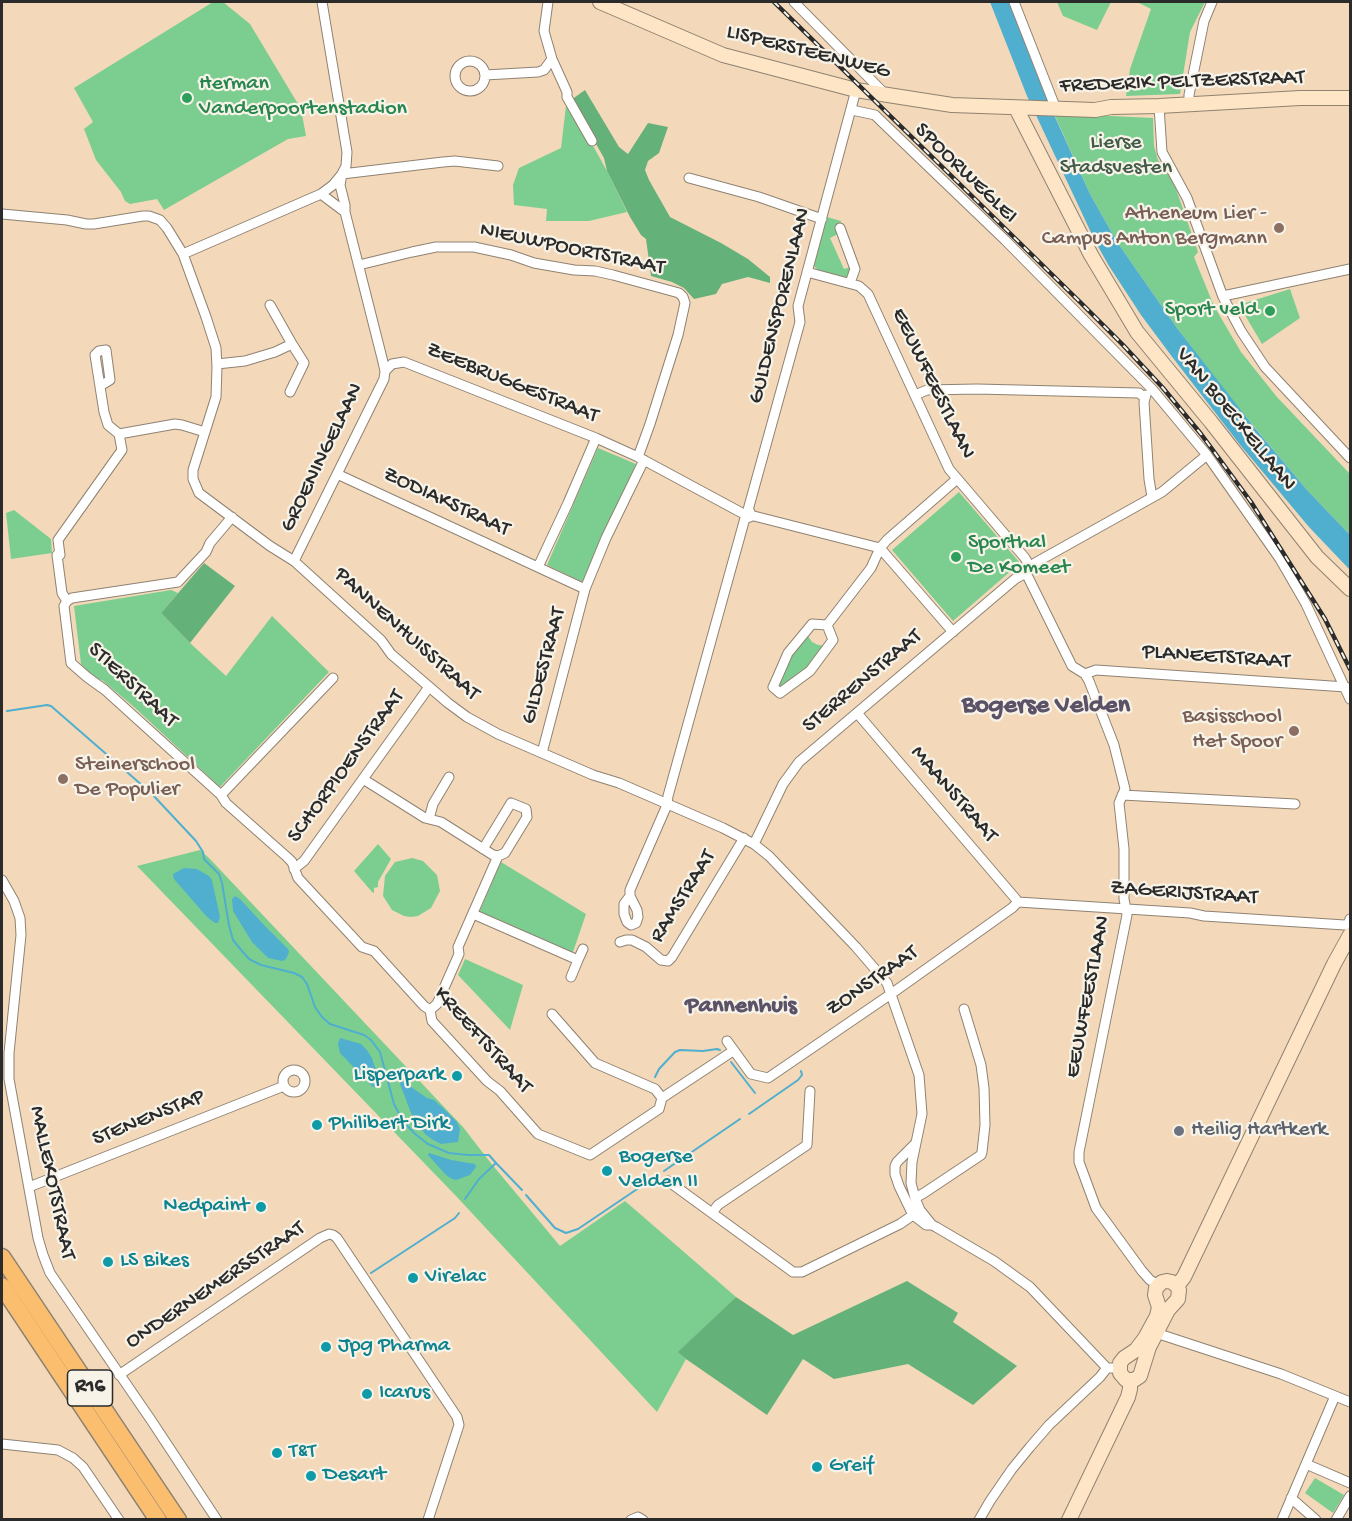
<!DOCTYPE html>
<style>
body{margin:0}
#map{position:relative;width:1352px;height:1521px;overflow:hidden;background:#f3d9ba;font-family:"Gochi Hand",sans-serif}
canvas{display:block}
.frame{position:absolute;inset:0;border:3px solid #2b2b2b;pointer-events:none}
</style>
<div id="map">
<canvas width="1352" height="1521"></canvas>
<div class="frame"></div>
</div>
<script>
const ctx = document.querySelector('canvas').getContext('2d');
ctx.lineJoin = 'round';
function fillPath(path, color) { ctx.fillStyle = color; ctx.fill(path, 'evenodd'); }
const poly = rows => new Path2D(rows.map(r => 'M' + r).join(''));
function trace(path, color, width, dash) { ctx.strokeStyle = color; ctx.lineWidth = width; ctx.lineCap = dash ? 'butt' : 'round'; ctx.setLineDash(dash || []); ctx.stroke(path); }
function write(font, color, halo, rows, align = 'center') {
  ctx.font = font + ' "Gochi Hand",sans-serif'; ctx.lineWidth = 4.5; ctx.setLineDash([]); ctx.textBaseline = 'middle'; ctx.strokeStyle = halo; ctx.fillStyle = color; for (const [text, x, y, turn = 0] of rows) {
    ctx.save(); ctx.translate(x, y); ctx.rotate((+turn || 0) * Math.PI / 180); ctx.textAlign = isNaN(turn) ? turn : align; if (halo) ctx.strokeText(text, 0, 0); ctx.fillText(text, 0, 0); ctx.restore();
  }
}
fillPath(poly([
 [213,2,223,2,250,24,301,109,306,136,288,139,164,210,157,199,130,204,125,201,121,192,96,160,84,129,93,122,74,88],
 [1057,2,1111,2,1097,30,1063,16],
 [1137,2,1205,2,1190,32,1180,94,1126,96,1130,69,1151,9],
 [566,106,571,106,607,171,627,212,589,221,546,221,547,209,514,205,513,185,519,168,561,148],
 [1090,115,1153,118,1154,146,1158,160,1174,183,1198,252,1194,257,1214,306,1241,352,1277,397,1350,474,1350,535,1307,490,1236,405,1177,328,1117,242,1090,194,1055,116],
 [827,217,841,221,838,234,830,238,844,269,851,267,848,277,846,278,820,272,814,266,814,264],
 [1290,289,1300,318,1262,344,1239,305],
 [598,448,636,464,582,582,547,565],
 [959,492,1020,563,953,621,892,550],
 [14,510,51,539,52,553,11,559,6,513],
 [171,590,178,593,161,613,190,643,226,676,272,616,329,672,220,787,134,707,102,680,96,679,81,664,74,606],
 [806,633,812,642,818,645,827,646,808,670,780,691,775,686,789,655],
 [378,844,391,859,378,882,378,887,374,888,374,893,372,892,354,871],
 [200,850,209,858,463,1127,490,1162,560,1246,625,1201,736,1297,679,1352,686,1359,657,1412,456,1196,137,866],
 [412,858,423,861,437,875,440,891,431,908,418,916,411,917,404,916,392,910,383,896,385,876,395,862],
 [501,862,586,914,572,955,479,913],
 [465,959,523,985,510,1030,458,975],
 [1315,1478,1344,1495,1333,1513,1305,1493]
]), '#7cce90');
fillPath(poly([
 [585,90,619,147,628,154,648,123,668,127,659,153,648,161,645,170,649,180,670,217,721,243,748,259,770,277,770,283,748,277,722,284,716,294,694,299,684,288,672,282,651,276,646,239,641,235,630,217,607,171,604,158,571,100],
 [204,563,235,586,190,643,161,613],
 [907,1281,958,1313,953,1322,1017,1366,973,1405,908,1364,834,1379,803,1359,767,1415,686,1359,678,1352,736,1297,793,1335]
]), '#65b17a');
fillPath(poly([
 [990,2,1009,2,1045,95,1090,194,1117,242,1177,328,1254,427,1307,490,1350,535,1350,570,1309,527,1241,446,1173,358,1141,315,1109,266,1095,241,1027,96],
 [184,868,197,869,209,876,212,880,220,917,218,923,215,923,207,917,174,879,173,874],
 [235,896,240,899,265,926,288,949,289,952,286,959,282,961,268,958,252,942,233,911,232,899],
 [340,1038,361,1044,367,1050,372,1058,376,1070,378,1083,377,1087,373,1087,340,1053,338,1044],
 [401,1080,427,1098,434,1100,443,1108,457,1122,460,1129,458,1142,441,1144,433,1140,425,1134,411,1113,400,1084,399,1081],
 [429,1153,451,1160,475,1164,476,1167,470,1175,456,1180,452,1179,446,1175,428,1155]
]), '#50aecf');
trace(poly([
 [7,711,47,705,51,706,151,793,196,841,203,852,204,859,219,874,222,883,229,925,233,940,242,951,249,959,261,965,294,973,302,977,307,984,315,1007,322,1017,330,1024,364,1035,371,1040,380,1052,394,1104,403,1121,414,1133,428,1144,449,1153,468,1155,489,1155,496,1163],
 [731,1062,755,1093],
 [655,1077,659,1069,675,1052,680,1050,703,1051,717,1049,720,1050],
 [749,1114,798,1080,802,1075,801,1071],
 [664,1171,740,1119],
 [526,1195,555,1228,566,1233,578,1229,655,1177],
 [465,1199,479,1179,496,1163,522,1190],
 [371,1273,455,1218,459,1213]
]), '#50aecf', 2);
const street = poly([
 [548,2,544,31,552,59,567,92,567,97,592,141],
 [794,2,885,94],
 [1014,2,1056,109],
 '455 76a15 15 0 1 1 30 0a15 15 0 1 1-30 0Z',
 [485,75,538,72,544,70,552,59],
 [1189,104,1189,95,1204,21,1212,2],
 [1159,106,1162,152,1187,198,1223,297,1241,331,1265,367,1350,458],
 [852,110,875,115,880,120,1005,240,1152,389,1207,455,1280,559,1306,604,1350,699],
 [689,178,759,197,822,219],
 [345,212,345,205,340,185,342,174,443,162,455,161,498,166],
 [2,214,67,220,86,224,94,224,143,216,149,216,160,220,167,228,183,254,206,317,216,348,217,367,216,397,193,470,193,479,199,493,270,546,294,561,381,640,391,654,448,703,467,717,498,734,593,775,619,783,723,828,754,844,769,856,856,947,887,983,919,1075,922,1114,912,1162,911,1183,915,1198,920,1210,932,1225],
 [840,228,855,269,850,283],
 [183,254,321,194,333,185,342,174,346,166,347,152,322,2],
 [359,265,412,252,436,247,474,247,511,255,534,263,574,270,595,271,613,275,679,293,683,297,685,303,678,335,650,424,638,457],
 [807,272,859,286,868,294,949,469,1025,558,1030,567],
 [1223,296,1350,269],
 [217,364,245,361,275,352,292,344,270,305],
 [385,371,392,364,404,362,596,438,638,457,742,513],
 [290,392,304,363,292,344],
 [915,395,927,390,977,389,1139,393,1145,398],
 [1146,395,1144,402,1149,479,1152,497],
 [119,434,175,424,182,425,205,432],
 [337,474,585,589],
 [750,515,880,548,953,632],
 [57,555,62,593,67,601],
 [60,555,58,540,122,450,119,434,108,425,104,412,95,355,99,351,106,350,110,380,100,386],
 [294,561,384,379,385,371,382,358,345,212,321,194],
 [538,567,568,503,596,438],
 [1026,573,1072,666,1085,674,1089,681,1114,745,1125,789,1119,803,1124,849,1124,899,1127,915,1079,1152,1079,1162,1096,1208,1142,1271,1150,1280,1158,1285],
 [67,601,64,606,71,663,87,677,105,690,221,795,226,803,287,857,292,862,298,878,362,947,374,951,424,1006,430,1010,432,1021,487,1081,500,1091,538,1134,590,1155,659,1109,662,1098,733,1051],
 [67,601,72,598,178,582,206,552,210,543,232,517],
 [812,624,827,625,833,640,810,671,780,693,773,687,778,676,788,653,812,624],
 [827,625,871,568,880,548,887,540,957,479],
 [1085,674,1096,670,1346,687],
 [857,713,1015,898,1018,902],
 [542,753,585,589,606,538,644,460],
 [363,779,425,818,441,822,493,855,498,856,458,947,459,954,437,1004,430,1010],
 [221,795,333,678],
 [1122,795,1295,804],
 [429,819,433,804,449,777],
 [754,844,783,784,799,762,1015,579,1026,573,1035,563,1162,492,1207,455],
 [483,849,511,803,526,809,527,817,505,853,498,856],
 [294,869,304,861,429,687],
 [2,880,14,901,20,918,21,935,9,1053,9,1079,38,1238,43,1255,50,1273,151,1420,217,1520],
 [630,896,637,910,638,917,636,923,631,925,627,922,624,914,624,904,630,896,630,890,667,805,668,796,745,518,750,517,750,512,748,510,800,322,798,306,856,90],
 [1018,902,1190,913,1204,916,1345,925,1348,924,1350,919],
 [473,914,578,960,571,977],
 [620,942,626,940,632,940,646,947,661,960,668,961,672,957,744,838],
 [578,960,583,949],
 [552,1014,595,1063,655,1089,662,1098],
 [727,1041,751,1074,768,1078,891,994,1012,908,1018,902],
 '283 1081a11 11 0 1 1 22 0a11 11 0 1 1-22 0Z',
 [915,1144,897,1162,895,1166,895,1174,899,1186,913,1215,926,1225,932,1225,936,1227,994,1261,1030,1287,1107,1368,1119,1368],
 [668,1181,793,1272,802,1272,900,1224,913,1215],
 [29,1187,284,1086],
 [915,1198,924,1193,981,1155,982,1152,985,1125,984,1088,981,1065,964,1009],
 [712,1213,718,1205,807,1145,810,1091],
 [1156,1333,1281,1374,1350,1402],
 [119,1375,320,1238,329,1234,333,1235,337,1238,457,1417,459,1425,428,1520],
 [2,1444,58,1450,73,1458,83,1467,119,1520],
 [1306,1464,1350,1483],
 [1291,1498,1316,1520],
 [631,1520,638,1517,643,1520],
 [979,1520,990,1501,1012,1469,1030,1447,1049,1425,1100,1377,1107,1368],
 [1282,1520,1335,1396],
 [1336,1520,1350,1496]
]);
const secondary = poly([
 [600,2,723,55,856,90,952,105,1095,110,1111,107,1159,106,1300,98,1350,98],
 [1016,108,1091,255,1137,332,1211,422,1317,557,1350,589],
 [1167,1281,1172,1282,1177,1286,1179,1290,1178,1299,1168,1310,1149,1347,1140,1376,1134,1380,1126,1380,1120,1373,1120,1363,1124,1358,1136,1350,1145,1338,1157,1316,1159,1307,1155,1295,1156,1288,1162,1282,1167,1281],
 [1177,1286,1184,1277,1334,964,1350,935],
 [1069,1520,1128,1397,1130,1389,1130,1380]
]);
const highway = poly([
 [2,1257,178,1520],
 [2,1286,158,1520]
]);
trace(street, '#8f8272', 11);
trace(secondary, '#8f8272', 16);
trace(highway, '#8f8272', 19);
trace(street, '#fff', 9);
trace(secondary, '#fde5c5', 14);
trace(highway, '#fbbe6e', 16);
const rail = poly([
 [774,2,1081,303,1123,345,1163,388,1201,434,1251,502,1325,619,1350,669]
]);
trace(rail, '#2b2b2b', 4.5);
trace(rail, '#f7f3e8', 2, [7]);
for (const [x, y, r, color] of [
 [187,98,6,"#2e9e5b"],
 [1279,228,6,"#8d6e63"],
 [1270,311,6,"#2e9e5b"],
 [956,557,6,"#2e9e5b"],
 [1294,731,6,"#8d6e63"],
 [63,779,6,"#8d6e63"],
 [457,1076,6,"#0f9aa8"],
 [317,1125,6,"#0f9aa8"],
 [1179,1131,6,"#6b7280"],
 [607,1171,6,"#0f9aa8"],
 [261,1207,6,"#0f9aa8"],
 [108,1262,6,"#0f9aa8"],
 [413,1278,6,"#0f9aa8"],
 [326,1347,6,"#0f9aa8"],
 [367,1394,6,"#0f9aa8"],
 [277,1453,6,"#0f9aa8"],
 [817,1467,6,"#0f9aa8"],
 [311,1476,6,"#0f9aa8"]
]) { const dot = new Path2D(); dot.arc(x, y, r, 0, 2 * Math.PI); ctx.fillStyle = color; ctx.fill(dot); trace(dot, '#f7f3e8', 2); }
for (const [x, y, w] of [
 [90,1388,45]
]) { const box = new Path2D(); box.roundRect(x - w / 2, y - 18, w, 36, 4.5); ctx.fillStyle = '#f7f3e8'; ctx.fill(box); trace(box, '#2b2b2b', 1.5); }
write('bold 21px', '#2b2b2b', null, [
 ["R16",90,1388]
]);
write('22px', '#2b2b2b', '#f7f3e8', [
 ["LISPERSTEENWEG",808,53,14],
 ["FREDERIK PELTZERSTRAAT",1182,83,-2],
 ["SPOORWEGLEI",965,174,44],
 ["NIEUWPOORTSTRAAT",572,250,12],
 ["GULDENSPORENLAAN",781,306,-76],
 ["ZEEBRUGGESTRAAT",512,384,22],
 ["EEUWFEESTLAAN",932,384,64],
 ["VAN BOECKELLAAN",1235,420,51],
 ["GROENINGELAAN",323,458,-64],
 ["ZODIAKSTRAAT",446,503,25],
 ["PANNENHUISSTRAAT",406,635,42],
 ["PLANEETSTRAAT",1216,658,4],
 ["GILDESTRAAT",545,666,-75],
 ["STERRENSTRAAT",863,682,-40],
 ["STIERSTRAAT",132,686,43],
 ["SCHORPIOENSTRAAT",347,767,-54],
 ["MAANSTRAAT",953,795,49],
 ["ZAGERIJSTRAAT",1184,894,4],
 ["RAMSTRAAT",684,897,-58],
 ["ZONSTRAAT",873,982,-35],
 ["EEUWFEESTLAAN",1089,997,-79],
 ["KREEFTSTRAAT",482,1041,48],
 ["STENENSTAP",149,1119,-22],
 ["MALLEKOTSTRAAT",51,1183,78],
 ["ONDERNEMERSSTRAAT",216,1286,-34]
]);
write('22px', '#27864d', '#f7f3e8', [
 ["Herman",199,85],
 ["Vanderpoortenstadion",199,110],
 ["Sport veld",1258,311,"right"],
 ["Sporthal",968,544],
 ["De Komeet",968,569]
], 'left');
write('22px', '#435c49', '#f7f3e8', [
 ["Lierse",1116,144],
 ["Stadsvesten",1116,169]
]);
write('22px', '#785e54', '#f7f3e8', [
 ["Atheneum Lier -",1267,215],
 ["Campus Anton Bergmann",1267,240],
 ["Basisschool",1282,718],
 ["Het Spoor",1282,743],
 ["Steinerschool",75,766,"left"],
 ["De Populier",75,791,"left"]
], 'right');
write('22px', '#0d838f', '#f7f3e8', [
 ["Lisperpark",445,1076,"right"],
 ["Philibert Dirk",329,1125],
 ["Bogerse",619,1158],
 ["Velden II",619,1183],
 ["Nedpaint",249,1207,"right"],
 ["LS Bikes",120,1262],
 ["Virelac",425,1278],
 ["Jpg Pharma",338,1347],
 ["Icarus",379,1394],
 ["T&T",289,1453],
 ["Greif",829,1467],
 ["Desart",323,1476]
], 'left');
write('22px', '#5b616d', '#f7f3e8', [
 ["Heilig Hartkerk",1191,1131]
], 'left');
write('bold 24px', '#5b5268', '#f7f3e8', [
 ["Pannenhuis",741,1007]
]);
write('bold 26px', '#5b5268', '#f7f3e8', [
 ["Bogerse Velden",1046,707]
]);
</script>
